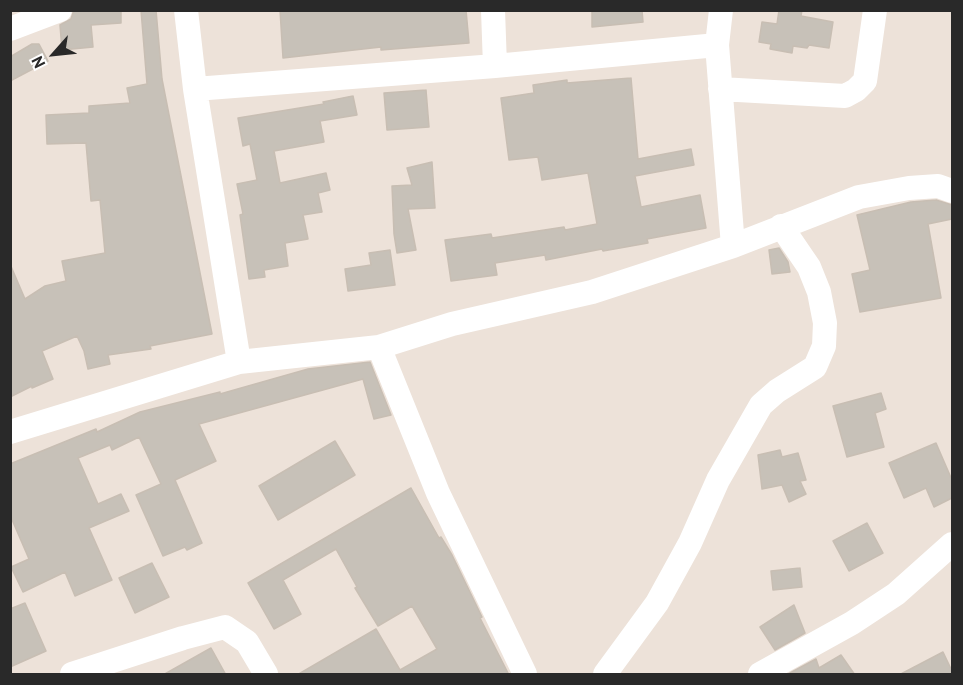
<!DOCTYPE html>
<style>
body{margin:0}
#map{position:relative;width:963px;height:685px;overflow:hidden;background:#ede2d9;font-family:"PT Sans",sans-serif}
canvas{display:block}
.frame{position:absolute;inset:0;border:12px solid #292929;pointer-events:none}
.north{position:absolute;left:24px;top:24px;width:60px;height:60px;-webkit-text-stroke:4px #fff;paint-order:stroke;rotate:243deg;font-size:16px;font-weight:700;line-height:24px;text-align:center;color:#292929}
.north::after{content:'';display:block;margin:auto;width:21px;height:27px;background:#292929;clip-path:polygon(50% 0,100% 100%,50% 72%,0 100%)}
</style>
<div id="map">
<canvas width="963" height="685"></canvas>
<div class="frame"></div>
<div class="north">N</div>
</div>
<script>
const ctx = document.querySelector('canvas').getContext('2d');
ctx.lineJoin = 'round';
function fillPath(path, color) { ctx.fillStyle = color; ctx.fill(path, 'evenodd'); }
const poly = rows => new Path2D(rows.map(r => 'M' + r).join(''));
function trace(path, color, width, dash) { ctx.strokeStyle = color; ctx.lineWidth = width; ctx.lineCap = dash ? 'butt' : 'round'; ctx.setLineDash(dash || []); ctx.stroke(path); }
const building = poly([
 [74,10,121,10,121,23,91,25,93,47,62,50,60,25,71,19,74,10],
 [141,10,156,10,162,79,212,334,150,346,151,349,108,355,110,364,88,369,84,351,77,336,42,351,53,379,32,388,32,386,10,397,10,264,25,299,45,286,66,281,62,261,105,253,100,200,91,201,86,143,47,144,46,115,89,113,89,106,130,103,127,88,147,84,141,10],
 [280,10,466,10,469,43,381,50,381,47,283,58,280,10],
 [592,10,642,10,643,22,592,27,592,10],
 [779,10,802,10,801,16,833,22,829,48,809,45,807,48,793,46,792,53,770,49,771,44,759,42,762,22,777,24,779,10],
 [32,44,39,44,48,61,10,81,10,57,32,44],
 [631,78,638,159,691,149,694,165,635,176,641,207,700,195,706,228,647,239,648,243,603,251,602,249,546,260,545,255,495,263,497,275,451,281,445,240,491,234,492,238,564,227,565,230,597,224,588,173,542,180,538,157,509,160,501,98,534,93,533,85,567,80,567,83,631,78],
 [426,90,429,127,387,130,384,93,426,90],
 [353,96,357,115,320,121,324,142,274,151,280,183,326,173,330,190,318,193,322,212,303,215,308,239,285,243,288,266,264,270,265,277,249,279,240,215,243,214,237,184,257,180,250,144,243,146,238,118,324,104,323,102,353,96],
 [432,162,435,208,408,209,416,250,397,253,394,234,392,186,412,185,407,168,432,162],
 [936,200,952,205,952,219,928,224,941,298,860,312,852,274,870,270,857,215,911,202,936,200],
 [779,248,788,262,790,272,772,274,769,250,779,248],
 [390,250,395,285,348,291,345,269,371,265,369,253,390,250],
 [370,362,391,415,374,419,363,379,199,424,216,461,175,480,202,543,187,550,185,547,163,556,136,495,161,484,139,437,112,450,110,445,78,458,98,504,121,494,129,511,89,528,112,580,75,596,65,572,23,592,11,567,29,559,10,515,10,464,96,429,97,432,140,412,220,392,220,394,308,369,370,362],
 [881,393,886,409,875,413,884,447,847,457,833,406,881,393],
 [335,441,355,475,278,520,259,486,335,441],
 [936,443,952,480,952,498,934,507,926,488,904,498,889,463,936,443],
 [780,450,782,457,798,453,806,480,800,481,806,494,789,502,782,485,762,489,758,455,780,450],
 [411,488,439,538,441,537,452,555,482,617,480,618,509,675,297,675,376,629,400,670,437,649,412,606,378,626,355,588,357,587,336,549,283,580,301,614,274,629,248,583,411,488],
 [867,523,883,553,849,571,833,541,867,523],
 [152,563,169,597,135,613,119,578,152,563],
 [800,568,802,587,773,590,771,571,800,568],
 [25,603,46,651,10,667,10,609,25,603],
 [794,605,805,633,775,650,760,627,794,605],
 [211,648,226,675,163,675,211,648],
 [943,652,952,671,952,675,899,675,943,652],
 [841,655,855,675,790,673,816,659,819,668,841,655]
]);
fillPath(building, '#c7c1b8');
trace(building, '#c8beb3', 1.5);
trace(poly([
 [186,10,195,89,239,362],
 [493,10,495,66],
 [721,10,717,45,733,246],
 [10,29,60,10],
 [195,89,495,66,717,45],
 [720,89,845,96,856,90,865,81,875,10],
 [379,347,438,493,525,674],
 [10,432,239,362,379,347,452,324,592,292,733,246,859,197,909,188,938,186,952,191],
 [72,674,183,638,225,627,247,642,266,674],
 [605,674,657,603,690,543,718,480,761,405,777,391,815,367,824,346,825,323,819,292,809,267,781,226],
 [760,674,852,623,896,594,952,544]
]), '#fff', 24);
</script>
